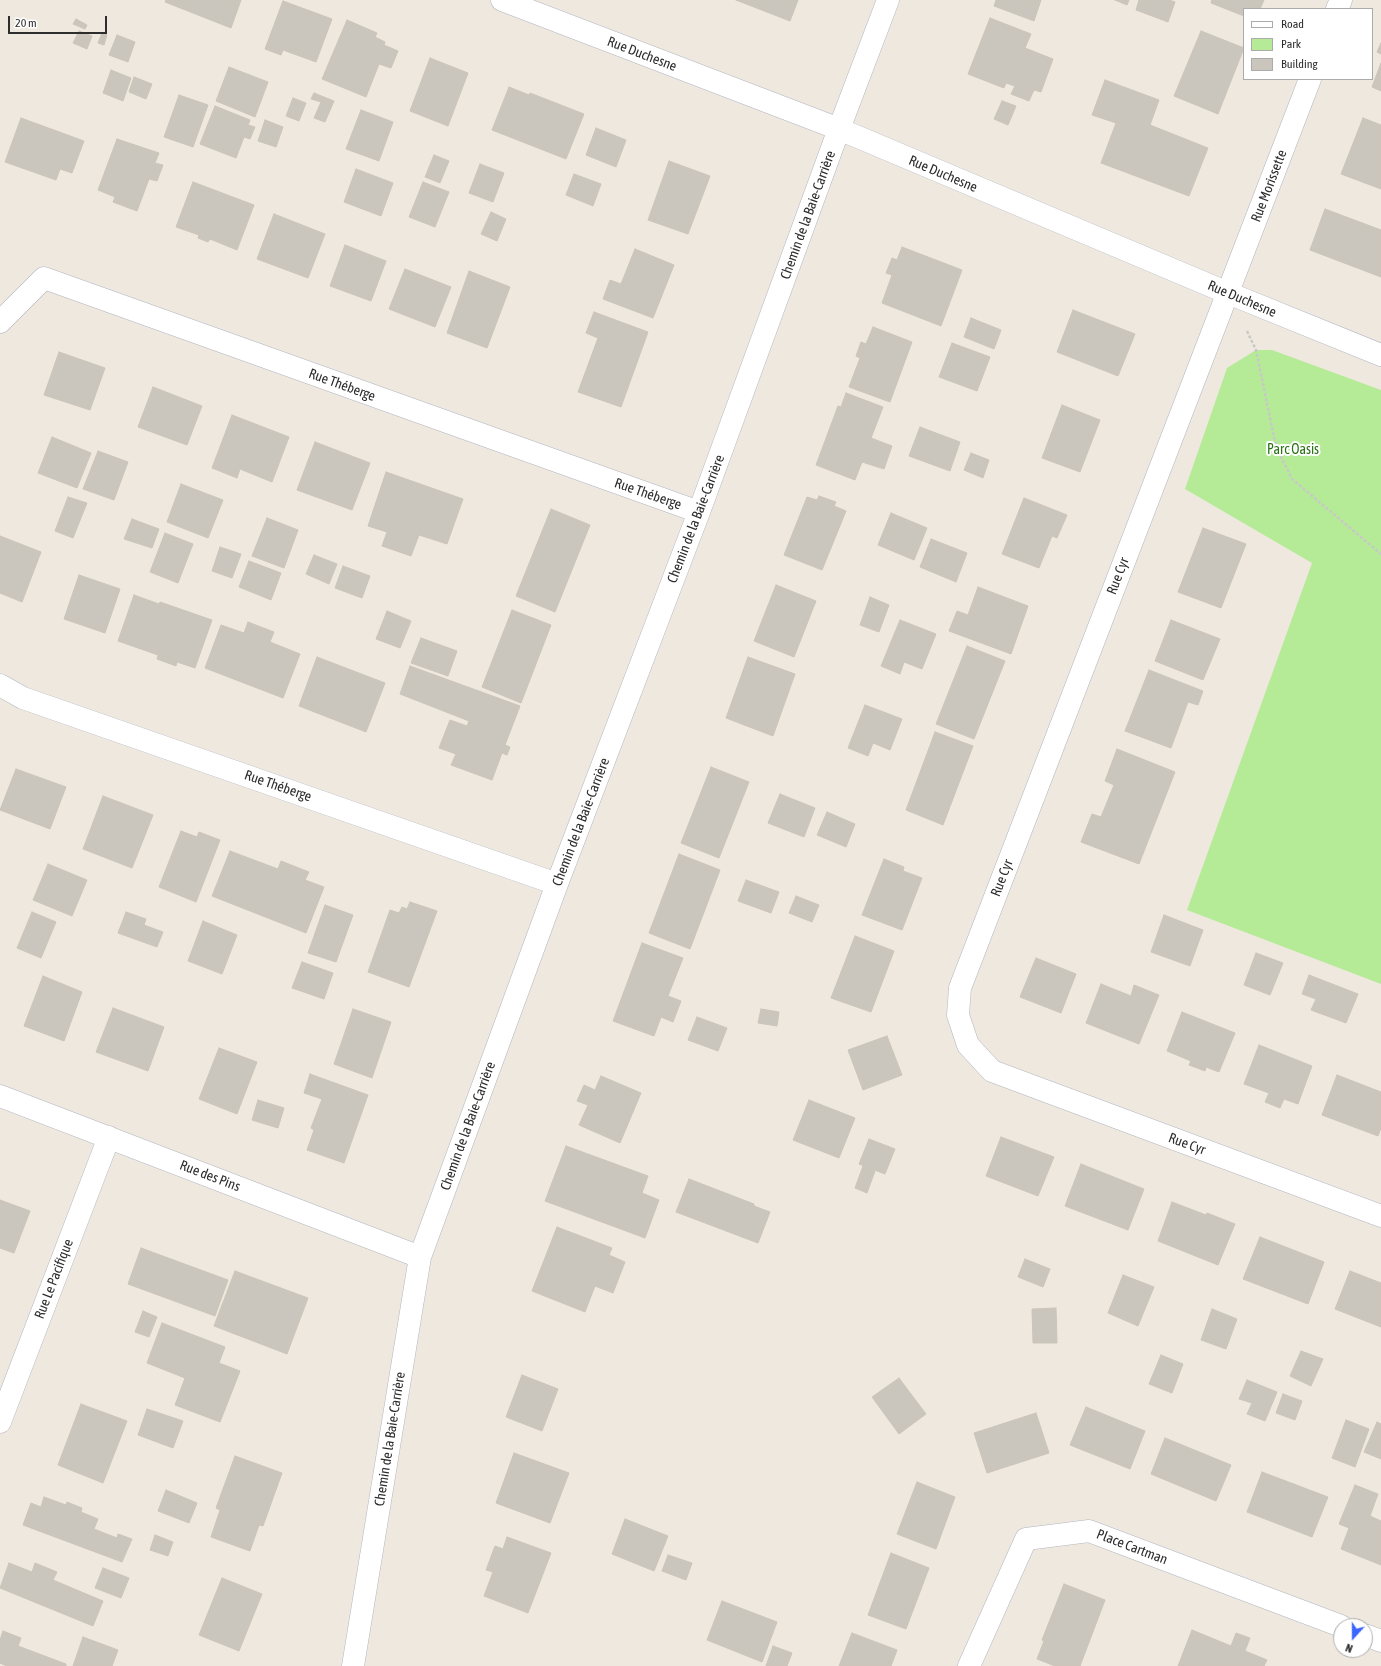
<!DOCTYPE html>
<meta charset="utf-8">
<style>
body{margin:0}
#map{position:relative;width:1381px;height:1666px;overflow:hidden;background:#efe8df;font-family:"Asap Condensed",sans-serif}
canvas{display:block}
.legend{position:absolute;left:1243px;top:8px;width:130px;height:72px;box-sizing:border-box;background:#fff;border:1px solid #ababab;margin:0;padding:5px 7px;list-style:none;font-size:12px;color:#2d2d2d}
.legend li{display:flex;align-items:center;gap:8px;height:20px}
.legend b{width:20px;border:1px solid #ababab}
.north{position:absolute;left:1333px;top:1618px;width:40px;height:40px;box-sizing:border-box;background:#fff;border:1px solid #ababab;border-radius:50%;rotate:201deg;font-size:11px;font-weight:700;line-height:16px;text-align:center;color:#2d2d2d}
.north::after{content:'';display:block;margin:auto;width:14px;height:18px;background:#3c64ff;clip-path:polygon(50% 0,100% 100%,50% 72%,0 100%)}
.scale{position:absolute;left:8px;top:16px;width:99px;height:18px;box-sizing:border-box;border:2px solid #2d2d2d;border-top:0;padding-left:5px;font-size:12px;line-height:14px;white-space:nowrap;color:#2d2d2d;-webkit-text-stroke:3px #fff;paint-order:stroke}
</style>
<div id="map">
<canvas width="1381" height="1666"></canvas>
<ul class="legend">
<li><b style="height:5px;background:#fff"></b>Road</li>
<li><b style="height:11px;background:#b5ea97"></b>Park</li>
<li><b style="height:11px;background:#cbc6bd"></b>Building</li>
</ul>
<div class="north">N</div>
<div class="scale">20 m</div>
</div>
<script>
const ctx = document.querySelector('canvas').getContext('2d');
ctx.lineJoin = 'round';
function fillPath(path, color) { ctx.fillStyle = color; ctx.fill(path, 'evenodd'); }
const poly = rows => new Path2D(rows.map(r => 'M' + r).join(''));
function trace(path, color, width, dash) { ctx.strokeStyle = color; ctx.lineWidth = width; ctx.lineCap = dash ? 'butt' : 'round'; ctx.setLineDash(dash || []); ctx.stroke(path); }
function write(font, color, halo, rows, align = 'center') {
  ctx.font = font + ' "Asap Condensed",sans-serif'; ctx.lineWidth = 4; ctx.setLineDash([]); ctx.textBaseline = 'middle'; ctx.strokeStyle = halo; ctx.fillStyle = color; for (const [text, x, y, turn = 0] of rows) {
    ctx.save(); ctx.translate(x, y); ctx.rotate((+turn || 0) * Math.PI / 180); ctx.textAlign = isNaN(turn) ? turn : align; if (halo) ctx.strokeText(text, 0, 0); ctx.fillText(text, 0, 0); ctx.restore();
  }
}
fillPath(poly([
 [1256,350,1272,350,1381,390,1381,984,1187,910,1312,563,1185,489,1227,368]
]), '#b5ea97');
const building = poly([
 [166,0,241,0,231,28,165,2,166,0],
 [736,0,798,0,790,21,736,0],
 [996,0,1041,0,1034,21,994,6,996,0],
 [1115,0,1129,0,1127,5,1115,0],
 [1139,0,1169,0,1175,2,1168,22,1136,10,1139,0],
 [1212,0,1264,0,1260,9,1244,9,1244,16,1211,3,1212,0],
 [283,1,332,19,316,62,283,50,281,55,265,49,283,1],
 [990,18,1031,34,1025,48,1053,59,1041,92,1034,90,1029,101,1011,94,1015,86,1006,83,1004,88,968,74,990,18],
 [76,19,87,25,85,29,73,24,76,19],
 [347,20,377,33,375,37,385,42,384,45,398,51,391,68,379,64,366,97,322,79,347,20],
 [79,31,92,36,87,49,73,43,79,31],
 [1201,31,1244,48,1218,114,1174,96,1201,31],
 [102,33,107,35,104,45,98,43,102,33],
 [117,35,135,42,128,62,109,55,117,35],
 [1381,43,1381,54,1377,52,1381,43],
 [430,58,468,73,448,126,410,111,430,58],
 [1381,63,1381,91,1372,87,1381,63],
 [229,67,268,82,255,117,216,101,229,67],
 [111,70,131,78,123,101,103,93,111,70],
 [134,77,152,84,146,99,129,92,134,77],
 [1105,80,1159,100,1150,125,1208,148,1189,196,1101,163,1116,123,1092,115,1105,80],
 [509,87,529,95,530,93,584,114,566,159,492,130,509,87],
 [314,93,334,101,325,122,314,118,321,102,311,99,314,93],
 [179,95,208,105,193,147,164,137,179,95],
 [293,98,306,103,299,121,286,116,293,98],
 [1002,101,1016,106,1008,125,994,119,1002,101],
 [215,106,250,120,248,125,255,127,250,139,244,137,236,158,200,144,215,106],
 [361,110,393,122,379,161,346,149,361,110],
 [21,118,84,141,72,173,60,169,56,180,5,162,21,118],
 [1363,118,1381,125,1381,189,1341,174,1363,118],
 [265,120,283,127,276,147,258,141,265,120],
 [596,128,626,140,616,167,586,155,596,128],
 [117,139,159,153,155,163,163,165,157,181,149,179,137,211,113,202,115,197,98,190,117,139],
 [434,155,449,161,440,183,425,177,434,155],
 [669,161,710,176,688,234,648,220,669,161],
 [480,164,504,173,493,202,469,193,480,164],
 [356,169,393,183,381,216,344,202,356,169],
 [574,174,601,184,593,206,566,195,574,174],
 [193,182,254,205,237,250,210,239,208,242,198,238,199,235,176,227,193,182],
 [423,182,449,192,435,227,409,217,423,182],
 [1325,209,1381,230,1381,277,1310,250,1325,209],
 [491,212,506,219,497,241,481,234,491,212],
 [274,214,325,234,308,278,257,259,274,214],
 [345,245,386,261,371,301,330,286,345,245],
 [902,247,962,270,941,326,882,303,892,275,886,273,892,258,897,260,902,247],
 [635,249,674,265,653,318,603,299,610,280,621,284,635,249],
 [405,269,451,287,435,327,389,309,405,269],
 [469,271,510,287,487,348,447,333,469,271],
 [1073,310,1135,334,1118,376,1057,352,1073,310],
 [594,312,648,332,621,407,578,392,598,338,586,333,594,312],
 [971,318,1001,330,994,349,964,337,971,318],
 [873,327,912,342,890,402,849,387,860,358,856,356,861,342,866,344,873,327],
 [952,343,990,357,977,391,939,377,952,343],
 [59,352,105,368,90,410,44,395,59,352],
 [153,387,202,406,187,445,138,427,153,387],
 [846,393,883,407,871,438,892,446,884,469,862,462,855,480,816,465,838,406,841,407,846,393],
 [1062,405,1100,420,1080,472,1042,458,1062,405],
 [232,415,289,437,272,482,240,469,237,478,212,468,232,415],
 [920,427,960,442,950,471,909,456,920,427],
 [52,437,91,453,77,488,38,473,52,437],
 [315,442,370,463,352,510,297,490,315,442],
 [98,451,128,462,114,500,83,489,98,451],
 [971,453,989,460,983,478,964,470,971,453],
 [386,472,463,499,447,544,419,535,411,556,382,546,387,532,368,526,386,472],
 [181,484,223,500,208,538,167,522,181,484],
 [819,496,836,502,834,506,846,511,822,570,784,555,807,497,817,500,819,496],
 [68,497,87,503,73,538,55,531,68,497],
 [1024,498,1067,515,1057,538,1052,536,1039,568,1002,554,1024,498],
 [551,509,590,525,555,612,516,596,551,509],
 [891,513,927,528,914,560,878,545,891,513],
 [267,518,298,530,284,568,252,556,267,518],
 [132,519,159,529,152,548,124,539,132,519],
 [1203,528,1246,544,1221,608,1178,592,1203,528],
 [165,533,193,544,178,583,150,572,165,533],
 [0,536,41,552,22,602,0,593,0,536],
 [931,539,967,553,956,582,920,567,931,539],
 [220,547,241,554,232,578,212,571,220,547],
 [314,555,337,564,329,584,306,574,314,555],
 [249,561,281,573,271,600,239,587,249,561],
 [343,566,370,576,362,598,335,588,343,566],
 [79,575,120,589,105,633,64,619,79,575],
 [776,585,816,601,794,657,754,641,776,585],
 [978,587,1028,606,1011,654,949,631,957,611,968,615,978,587],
 [134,595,159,604,160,602,212,620,195,668,177,662,176,666,157,659,158,655,118,641,134,595],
 [870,597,889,605,879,632,860,625,870,597],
 [512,610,551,625,521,703,482,687,512,610],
 [387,611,411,621,400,648,376,639,387,611],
 [900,620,936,634,922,669,904,662,900,674,881,666,900,620],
 [1171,620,1220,639,1203,680,1155,661,1171,620],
 [248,622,274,632,270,642,300,654,283,698,205,668,221,625,244,633,248,622],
 [421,638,457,651,448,676,411,663,421,638],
 [967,646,1005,661,974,739,936,724,967,646],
 [317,657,385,683,366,732,299,706,317,657],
 [748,657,795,674,773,736,726,718,748,657],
 [410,666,520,706,505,745,510,747,507,755,502,753,492,780,451,765,456,754,439,748,450,720,467,726,469,721,400,694,410,666],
 [1149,670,1203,691,1198,705,1188,702,1171,748,1125,731,1149,670],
 [865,705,902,719,890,750,873,743,868,756,848,748,865,705],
 [935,732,973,746,943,825,906,810,935,732],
 [1117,749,1175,772,1139,864,1081,842,1092,814,1101,817,1114,785,1105,781,1117,749],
 [711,767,749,782,719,858,681,843,711,767],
 [16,769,66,787,50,829,0,810,16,769],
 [780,794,815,808,804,837,768,823,780,794],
 [103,796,153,815,132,868,83,849,103,796],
 [827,812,855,824,846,847,817,835,827,812],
 [181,831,197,837,199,832,220,840,196,902,159,887,181,831],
 [230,851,278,869,281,861,309,872,305,880,324,887,306,933,212,896,230,851],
 [679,854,720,870,690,949,649,933,679,854],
 [884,859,904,867,903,871,922,878,902,930,862,915,884,859],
 [48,864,87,880,72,916,33,900,48,864],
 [746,880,779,892,771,913,738,901,746,880],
 [796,896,819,905,812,922,789,913,796,896],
 [410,902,437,911,409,987,368,972,390,910,399,913,402,907,407,909,410,902],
 [325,905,353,915,336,962,308,953,325,905],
 [32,912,56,922,41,958,17,948,32,912],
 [126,912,146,919,144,925,163,932,157,947,118,933,126,912],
 [1164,915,1203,930,1190,966,1151,952,1164,915],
 [203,921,237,935,222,974,188,961,203,921],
 [855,936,894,951,871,1012,831,998,855,936],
 [642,943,683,958,668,996,681,1001,673,1022,661,1017,654,1036,613,1021,642,943],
 [1256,953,1283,963,1270,995,1244,985,1256,953],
 [1036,958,1076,974,1061,1013,1020,997,1036,958],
 [302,962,333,973,324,999,292,988,302,962],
 [1309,975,1358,994,1346,1023,1311,1010,1316,999,1302,994,1309,975],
 [43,976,82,992,64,1041,24,1026,43,976],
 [1101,984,1131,996,1134,985,1159,995,1139,1044,1086,1023,1101,984],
 [113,1008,164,1027,148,1071,96,1052,113,1008],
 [353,1009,391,1022,372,1078,334,1064,353,1009],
 [761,1009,779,1012,777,1026,758,1023,761,1009],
 [1182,1012,1235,1033,1219,1072,1206,1067,1205,1071,1189,1065,1191,1061,1167,1051,1182,1012],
 [697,1017,727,1028,718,1051,688,1040,697,1017],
 [887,1036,902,1075,863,1090,848,1050,887,1036],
 [1259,1045,1312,1066,1298,1104,1284,1099,1280,1108,1265,1102,1269,1093,1244,1084,1259,1045],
 [219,1048,257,1062,237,1114,199,1099,219,1048],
 [310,1074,368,1095,344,1163,307,1150,314,1130,311,1128,322,1099,304,1093,310,1074],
 [1337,1075,1381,1092,1381,1128,1378,1136,1322,1115,1337,1075],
 [601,1076,641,1093,620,1143,579,1125,588,1105,577,1101,584,1085,595,1090,601,1076],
 [258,1100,284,1108,278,1128,252,1120,258,1100],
 [809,1100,855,1118,839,1158,793,1140,809,1100],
 [1001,1137,1054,1157,1038,1196,986,1176,1001,1137],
 [869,1139,895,1149,885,1174,859,1164,869,1139],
 [566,1146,648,1176,642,1193,659,1200,645,1238,545,1201,566,1146],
 [1081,1164,1144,1189,1128,1230,1065,1206,1081,1164],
 [863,1166,875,1171,867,1193,855,1188,863,1166],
 [689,1179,754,1204,754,1206,770,1212,758,1243,676,1212,689,1179],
 [0,1200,30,1211,14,1253,0,1248,0,1200],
 [1172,1202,1206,1215,1207,1213,1235,1224,1218,1265,1158,1241,1172,1202],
 [557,1227,612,1248,609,1255,625,1262,613,1293,595,1286,585,1312,532,1291,557,1227],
 [1260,1237,1324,1262,1308,1304,1243,1279,1260,1237],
 [141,1248,228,1280,215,1316,128,1284,141,1248],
 [1025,1259,1050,1269,1043,1287,1018,1277,1025,1259],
 [235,1271,308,1298,287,1354,214,1326,235,1271],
 [1350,1271,1381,1283,1381,1327,1335,1309,1350,1271],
 [1123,1275,1154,1287,1138,1326,1108,1313,1123,1275],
 [1056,1308,1057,1343,1033,1343,1032,1309,1056,1308],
 [1212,1309,1237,1319,1226,1349,1201,1340,1212,1309],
 [143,1311,157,1317,149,1337,135,1332,143,1311],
 [162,1323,225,1347,219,1363,240,1371,220,1422,175,1405,185,1378,147,1363,162,1323],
 [1301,1351,1323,1359,1311,1386,1290,1376,1301,1351],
 [1161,1355,1183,1364,1172,1393,1149,1384,1161,1355],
 [522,1375,558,1389,542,1431,506,1417,522,1375],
 [899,1378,926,1414,899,1434,872,1397,899,1378],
 [1247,1380,1277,1392,1265,1421,1247,1414,1252,1403,1239,1399,1247,1380],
 [1283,1394,1302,1401,1295,1420,1276,1413,1283,1394],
 [81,1404,127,1421,103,1483,58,1465,81,1404],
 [1086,1407,1145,1431,1130,1469,1070,1445,1086,1407],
 [147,1409,183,1421,173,1448,138,1435,147,1409],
 [1036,1413,1049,1453,987,1473,974,1433,1036,1413],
 [1346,1420,1369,1429,1355,1467,1332,1458,1346,1420],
 [1377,1422,1381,1424,1381,1459,1364,1452,1377,1422],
 [1165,1438,1231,1465,1216,1501,1151,1474,1165,1438],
 [514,1453,569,1473,550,1523,496,1503,514,1453],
 [235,1456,282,1473,263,1526,259,1525,250,1551,211,1537,220,1510,216,1508,235,1456],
 [1262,1472,1328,1497,1312,1537,1247,1512,1262,1472],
 [917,1482,955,1497,936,1549,897,1534,917,1482],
 [1355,1485,1378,1494,1370,1516,1381,1521,1381,1565,1341,1549,1349,1528,1339,1524,1355,1485],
 [166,1490,197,1503,189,1523,158,1511,166,1490],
 [44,1497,66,1505,67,1502,82,1508,81,1512,98,1519,94,1529,117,1538,118,1534,132,1539,122,1562,23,1525,31,1503,41,1507,44,1497],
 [625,1519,668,1536,654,1571,612,1554,625,1519],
 [155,1535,173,1542,168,1556,150,1550,155,1535],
 [507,1537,551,1553,528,1613,484,1596,493,1572,486,1570,495,1546,503,1549,507,1537],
 [891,1553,929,1568,906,1629,868,1615,891,1553],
 [668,1555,692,1563,686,1580,662,1571,668,1555],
 [9,1563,32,1572,35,1563,57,1572,53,1580,103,1601,93,1626,0,1588,9,1563],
 [103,1568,129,1578,121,1598,95,1588,103,1568],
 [222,1578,262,1594,239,1651,199,1635,222,1578],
 [1064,1584,1105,1600,1080,1666,1055,1666,1037,1659,1044,1641,1042,1640,1064,1584],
 [722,1601,777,1622,762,1662,707,1640,722,1601],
 [1192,1630,1231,1646,1236,1633,1250,1638,1245,1651,1267,1660,1264,1666,1178,1666,1192,1630],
 [3,1631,21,1638,18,1646,66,1664,66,1666,7,1666,0,1663,0,1640,3,1631],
 [852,1633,897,1650,891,1666,839,1666,852,1633],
 [83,1637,118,1650,112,1666,73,1666,83,1637],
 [773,1646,792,1653,787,1666,766,1666,773,1646]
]);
fillPath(building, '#cbc6bd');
trace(building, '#cbc4b8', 1);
const street = poly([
 [502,0,839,129,1228,293,1381,355],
 [1337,9,1341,0],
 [1310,79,960,988,958,1015,968,1045,992,1071,1381,1216],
 [0,322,44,278,699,512],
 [0,685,23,698,557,884],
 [0,1096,420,1257],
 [0,1422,109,1137],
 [1365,1635,1381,1641],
 [353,1666,420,1257,557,884,699,512,839,129,888,0],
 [969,1666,1026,1539,1089,1531,1341,1626]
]);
trace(street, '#b2b5c1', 23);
trace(poly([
 [1247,331,1256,350,1276,447,1292,479,1381,554]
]), '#c8c8c8', 2.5, [3, 2]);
trace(street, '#fff', 22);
write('14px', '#2d2d2d', '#fff', [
 ["Rue Duchesne",642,54,21],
 ["Rue Duchesne",943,174,23],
 ["Rue Morissette",1269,186,-69],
 ["Chemin de la Baie-Carrière",808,215,-70],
 ["Rue Duchesne",1242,299,23],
 ["Rue Théberge",342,385,20],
 ["Rue Théberge",648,494,19],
 ["Chemin de la Baie-Carrière",696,519,-69],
 ["Rue Cyr",1118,576,-69],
 ["Rue Théberge",278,786,19],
 ["Chemin de la Baie-Carrière",581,822,-69],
 ["Rue Cyr",1002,878,-69],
 ["Chemin de la Baie-Carrière",468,1126,-70],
 ["Rue Cyr",1187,1144,20],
 ["Rue des Pins",210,1176,21],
 ["Rue Le Pacifique",54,1279,-69],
 ["Chemin de la Baie-Carrière",390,1439,-81],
 ["Place Cartman",1132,1547,21]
]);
write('14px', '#2a7215', '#fff', [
 ["Parc Oasis",1293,450]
]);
</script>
